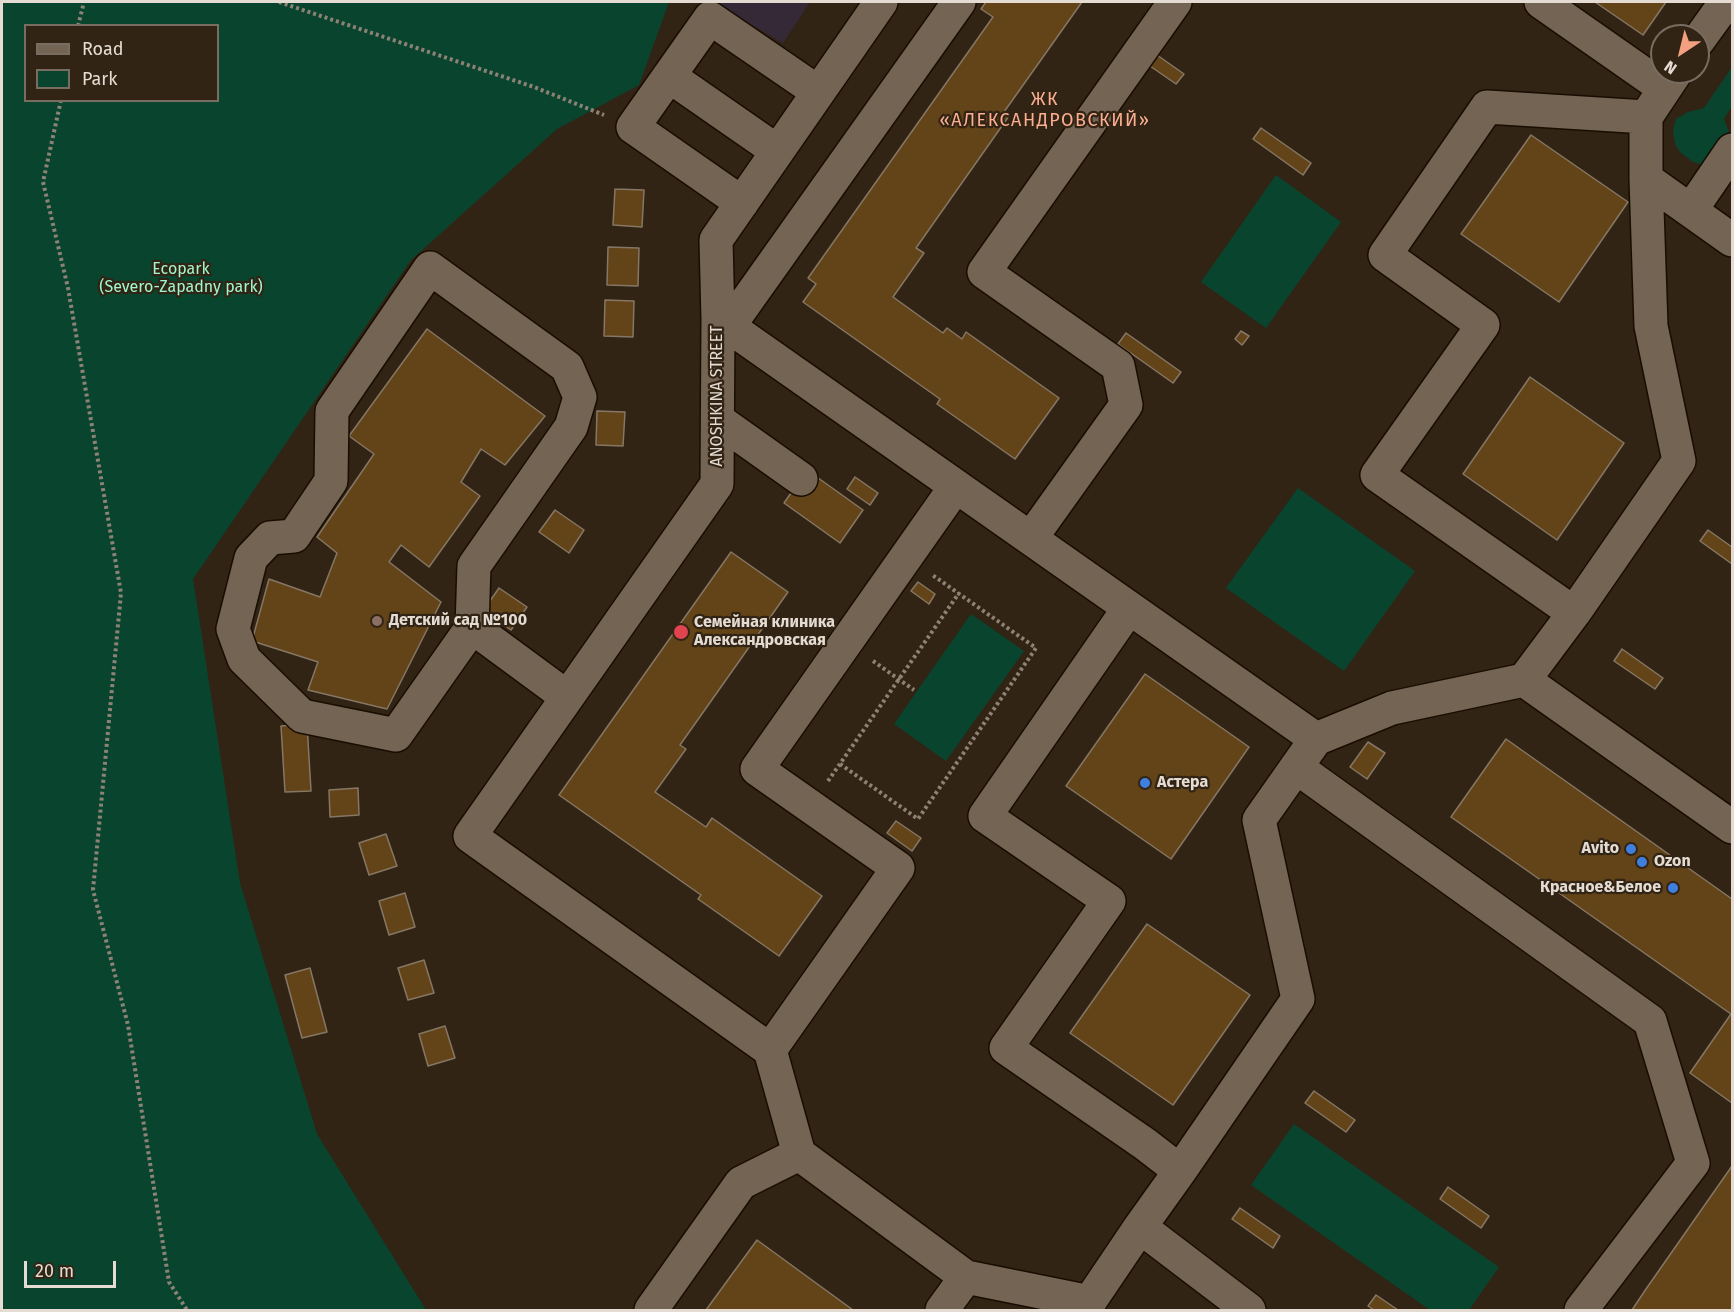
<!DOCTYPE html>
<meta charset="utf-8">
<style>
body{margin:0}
#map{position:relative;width:1734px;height:1312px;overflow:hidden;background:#312415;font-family:"Fira Sans",sans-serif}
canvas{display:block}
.frame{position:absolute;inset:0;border:3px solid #e4dbd2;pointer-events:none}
.legend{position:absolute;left:24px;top:24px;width:195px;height:78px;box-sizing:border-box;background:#312415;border:2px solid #796d61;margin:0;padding:8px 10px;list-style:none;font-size:18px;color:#e4dbd2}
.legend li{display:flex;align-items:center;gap:12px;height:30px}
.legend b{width:30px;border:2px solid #796d61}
.north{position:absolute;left:1650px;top:24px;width:60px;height:60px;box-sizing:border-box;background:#312415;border:2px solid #796d61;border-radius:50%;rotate:215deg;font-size:16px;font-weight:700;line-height:24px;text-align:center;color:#e4dbd2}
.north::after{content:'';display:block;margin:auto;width:21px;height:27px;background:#f2a07f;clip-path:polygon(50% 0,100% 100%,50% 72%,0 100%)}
.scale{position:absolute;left:24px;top:1261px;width:92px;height:27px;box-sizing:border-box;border:3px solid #e4dbd2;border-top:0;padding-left:8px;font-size:18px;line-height:21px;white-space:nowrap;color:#e4dbd2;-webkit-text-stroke:4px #312415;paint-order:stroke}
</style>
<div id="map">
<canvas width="1734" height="1312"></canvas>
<div class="frame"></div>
<ul class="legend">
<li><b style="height:8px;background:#736453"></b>Road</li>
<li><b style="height:16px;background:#09452e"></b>Park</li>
</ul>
<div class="north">N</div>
<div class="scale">20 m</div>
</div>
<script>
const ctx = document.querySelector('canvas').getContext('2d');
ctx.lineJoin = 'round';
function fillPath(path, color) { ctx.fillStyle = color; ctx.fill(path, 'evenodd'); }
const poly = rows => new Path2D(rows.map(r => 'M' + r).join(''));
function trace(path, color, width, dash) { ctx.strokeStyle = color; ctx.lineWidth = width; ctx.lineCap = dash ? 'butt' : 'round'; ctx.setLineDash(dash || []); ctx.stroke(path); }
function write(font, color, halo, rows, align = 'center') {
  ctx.font = font + ' "Fira Sans",sans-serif'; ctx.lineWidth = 4.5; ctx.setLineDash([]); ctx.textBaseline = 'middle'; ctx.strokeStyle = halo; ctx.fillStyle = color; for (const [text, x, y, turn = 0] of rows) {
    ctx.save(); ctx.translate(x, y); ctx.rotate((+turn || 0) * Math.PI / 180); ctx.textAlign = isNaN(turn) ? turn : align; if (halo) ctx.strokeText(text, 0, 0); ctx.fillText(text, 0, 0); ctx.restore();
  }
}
fillPath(poly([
 [712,2,810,2,783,43]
]), '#362937');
fillPath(poly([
 [2,2,669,2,639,85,557,129,411,260,193,579,240,883,317,1134,426,1310,2,1310],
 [26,26,218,26,218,100,26,100],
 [1732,67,1732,106,1724,119,1730,135,1712,167,1693,162,1680,152,1675,144,1673,130,1676,119,1688,112,1704,108],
 [1276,175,1341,222,1266,328,1201,282],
 [1298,488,1415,571,1344,671,1226,588],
 [971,614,1024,651,946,761,894,724],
 [1294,1124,1499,1267,1469,1310,1430,1310,1251,1185]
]), '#09452e');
const building = poly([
 [986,2,1082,2,1004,112,1009,116,916,248,924,253,893,297,943,333,947,328,962,339,966,332,1059,398,1015,459,937,404,940,399,803,302,816,284,808,278,993,17,981,9,986,2],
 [1595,2,1666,2,1643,35,1595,2],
 [1157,55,1184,74,1176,84,1150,66,1157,55],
 [1261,128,1311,163,1303,175,1253,139,1261,128],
 [1531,135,1628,202,1559,302,1461,234,1531,135],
 [615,189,644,190,642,227,613,225,615,189],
 [608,247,639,248,638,286,607,285,608,247],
 [605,300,634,301,633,337,604,336,605,300],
 [427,329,545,416,505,465,481,449,461,482,480,496,429,567,401,545,389,562,441,602,387,709,308,690,318,662,252,641,269,579,320,597,337,553,317,537,374,454,349,436,427,329],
 [1241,331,1249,336,1242,345,1235,339,1241,331],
 [1126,333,1181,372,1173,383,1118,344,1126,333],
 [1530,377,1624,443,1557,540,1463,474,1530,377],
 [597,411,625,412,623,446,596,445,597,411],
 [807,470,863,510,840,543,784,503,807,470],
 [855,477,878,493,870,505,847,489,855,477],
 [555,510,584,530,569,553,539,532,555,510],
 [1708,530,1732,547,1732,564,1700,541,1708,530],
 [731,552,788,592,680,745,686,749,655,792,706,827,712,818,822,896,779,956,698,899,701,895,559,795,731,552],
 [918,582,935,594,929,604,911,591,918,582],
 [499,588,527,607,511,630,483,611,499,588],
 [1622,649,1663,678,1655,689,1614,661,1622,649],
 [1145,674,1249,747,1171,859,1066,786,1145,674],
 [307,724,311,791,285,792,281,726,307,724],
 [1506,739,1732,899,1732,1103,1690,1073,1731,1014,1451,817,1506,739],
 [1368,742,1385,753,1367,779,1350,767,1368,742],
 [358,788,359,815,330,817,329,790,358,788],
 [896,821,921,838,912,851,887,833,896,821],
 [386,834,397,866,369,875,359,843,386,834],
 [405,893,415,927,389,935,379,901,405,893],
 [1147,924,1250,995,1173,1105,1070,1033,1147,924],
 [424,960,434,993,408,1000,398,968,424,960],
 [310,968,327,1032,302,1038,285,975,310,968],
 [445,1026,455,1058,428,1066,419,1034,445,1026],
 [1314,1091,1355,1120,1346,1132,1305,1103,1314,1091],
 [1732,1166,1732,1310,1632,1310,1646,1289,1732,1166],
 [1448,1187,1489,1216,1481,1228,1440,1199,1448,1187],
 [1240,1208,1280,1236,1273,1248,1232,1219,1240,1208],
 [757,1240,853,1310,706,1310,757,1240],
 [1376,1295,1398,1310,1374,1310,1368,1306,1376,1295]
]);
fillPath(building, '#634318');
trace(building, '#867765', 1.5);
const minor = poly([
 [1541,2,1664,88],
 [1698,41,1726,2],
 [669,76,777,151],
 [1646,179,1732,240],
 [742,203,633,127,710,18,818,92],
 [1691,210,1732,150],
 [718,319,1316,739],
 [729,326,959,2],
 [718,420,801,479],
 [1031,538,1126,405,1118,366,984,272,1175,2],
 [1129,608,985,816,1109,901,1006,1048,1145,1144,1180,1171],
 [1574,613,1377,475,1483,325,1385,255,1487,107,1646,117],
 [472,627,396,735,302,716,244,659,233,629,251,558,270,538,294,536,331,481,332,411,430,268,567,367,580,397,571,427,474,566,472,627,567,697],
 [1524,680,1732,827],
 [1296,767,1650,1021,1693,1163,1581,1310],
 [770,1050,898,868,757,769,956,486],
 [799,1154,966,1277],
 [1140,1227,1249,1310],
 [651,1310,741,1183,799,1154,770,1050,470,836,717,484,718,319,716,240,881,2],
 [942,1310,966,1277,1090,1302],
 [1084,1310,1140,1227,1180,1171,1298,999,1259,820,1316,739,1392,708,1524,680,1574,613,1679,461,1651,326,1646,179,1646,117,1676,72]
]);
trace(minor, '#190d02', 36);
trace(poly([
 [279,2,534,87,604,115],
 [78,26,84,2],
 [61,100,43,182,68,288,121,593,93,890,128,1025,169,1282,187,1310],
 [873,661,914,690],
 [840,764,918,819,1036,648,931,574],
 [828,781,959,593]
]), '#8d8276', 4, [3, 3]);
trace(minor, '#736453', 33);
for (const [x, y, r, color] of [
 [377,621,6,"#8d6e63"],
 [681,632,8,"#e0444e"],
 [1145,783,6,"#3f7fe0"],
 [1631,849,6,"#3f7fe0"],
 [1642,862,6,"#3f7fe0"],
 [1673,888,6,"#3f7fe0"]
]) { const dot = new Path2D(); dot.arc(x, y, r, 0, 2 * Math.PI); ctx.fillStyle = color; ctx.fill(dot); trace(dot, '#312415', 2); }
write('16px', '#a0f7cd', '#312415', [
 ["Ecopark",181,270],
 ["(Severo-Zapadny park)",181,288]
]);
write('16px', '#e4dbd2', '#312415', [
 ["ANOSHKINA STREET",718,396,-90]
]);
write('bold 16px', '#e4dbd2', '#312415', [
 ["Детский сад №100",389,621],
 ["Семейная клиника",694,623],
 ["Александровская",694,641],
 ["Астера",1157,783],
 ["Avito",1619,849,"right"],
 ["Ozon",1654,862],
 ["Красное&Белое",1661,888,"right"]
], 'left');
ctx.letterSpacing = '1.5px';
write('18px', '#fbae90', '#312415', [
 ["ЖК",1045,100],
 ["«АЛЕКСАНДРОВСКИЙ»",1045,121]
]);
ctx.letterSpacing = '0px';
</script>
